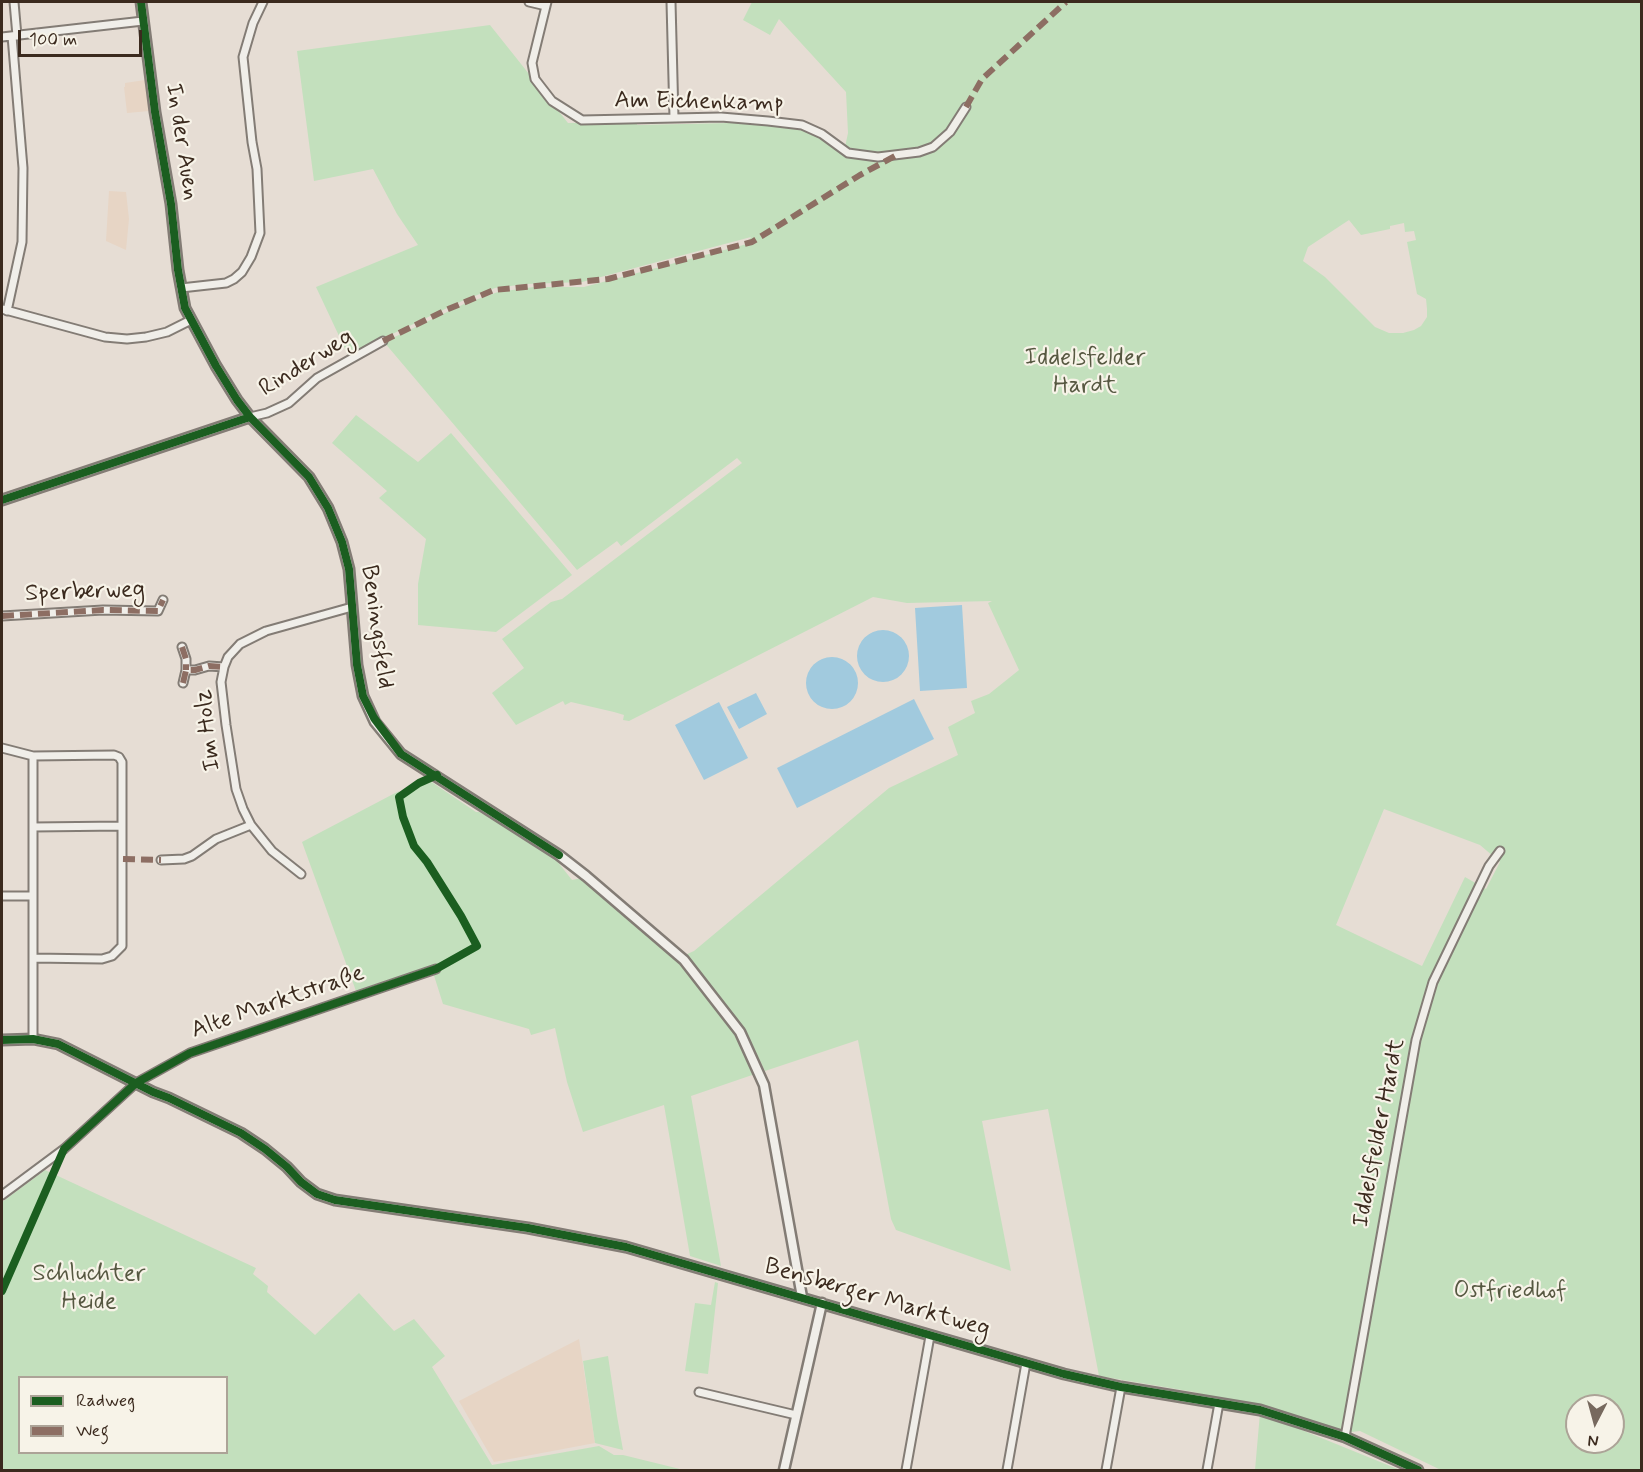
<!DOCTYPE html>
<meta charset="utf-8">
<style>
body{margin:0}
#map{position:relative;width:1643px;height:1472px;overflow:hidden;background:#e6ddd4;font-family:Mynerve,sans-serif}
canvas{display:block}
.frame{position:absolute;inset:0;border:3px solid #3b2a1e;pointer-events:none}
.legend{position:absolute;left:18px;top:1376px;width:210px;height:78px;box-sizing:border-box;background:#f7f3e8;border:2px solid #aca397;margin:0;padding:8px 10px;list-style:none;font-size:18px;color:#3b2a1e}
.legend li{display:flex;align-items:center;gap:12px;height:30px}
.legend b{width:30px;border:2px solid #aca397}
.north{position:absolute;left:1565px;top:1394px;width:60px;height:60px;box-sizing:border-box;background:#f7f3e8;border:2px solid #aca397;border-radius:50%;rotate:186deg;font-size:16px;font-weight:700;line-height:24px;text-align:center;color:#3b2a1e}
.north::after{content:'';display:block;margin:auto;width:21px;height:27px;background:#77695e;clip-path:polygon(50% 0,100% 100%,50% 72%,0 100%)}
.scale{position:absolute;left:18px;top:30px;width:124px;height:27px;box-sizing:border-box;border:3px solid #3b2a1e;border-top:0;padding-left:8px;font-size:18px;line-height:21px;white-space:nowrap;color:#3b2a1e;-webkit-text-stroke:4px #f7f3e8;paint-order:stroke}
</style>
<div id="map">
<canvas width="1643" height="1472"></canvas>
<div class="frame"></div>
<ul class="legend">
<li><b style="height:8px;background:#1b5e20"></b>Radweg</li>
<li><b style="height:8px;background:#8d6e63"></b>Weg</li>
</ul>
<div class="north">N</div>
<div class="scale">100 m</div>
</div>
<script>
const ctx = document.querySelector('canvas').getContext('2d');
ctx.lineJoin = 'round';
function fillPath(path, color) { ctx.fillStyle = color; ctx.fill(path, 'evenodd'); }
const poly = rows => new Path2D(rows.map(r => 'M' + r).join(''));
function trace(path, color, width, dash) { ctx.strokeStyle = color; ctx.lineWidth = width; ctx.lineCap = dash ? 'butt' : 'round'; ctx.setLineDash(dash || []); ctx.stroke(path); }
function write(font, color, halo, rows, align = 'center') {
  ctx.font = font + ' Mynerve,sans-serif'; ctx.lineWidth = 4.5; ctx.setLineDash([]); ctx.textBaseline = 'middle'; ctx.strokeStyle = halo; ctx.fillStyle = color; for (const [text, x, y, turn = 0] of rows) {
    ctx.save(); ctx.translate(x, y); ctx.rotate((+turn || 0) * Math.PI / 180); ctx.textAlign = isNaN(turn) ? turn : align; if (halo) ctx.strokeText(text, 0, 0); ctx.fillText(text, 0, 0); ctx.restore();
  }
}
fillPath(poly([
 [145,80,149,111,127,113,124,87,125,87,125,83],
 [109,191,126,192,129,219,126,250,106,241],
 [579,1339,595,1443,494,1462,459,1401]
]), '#e7d5c5');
fillPath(poly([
 [752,2,1641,2,1641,1470,1441,1470,1360,1431,1343,1433,1260,1408,1194,1392,1099,1376,1048,1109,982,1121,1011,1271,896,1230,891,1219,858,1040,765,1071,745,1031,688,959,683,956,694,951,889,788,958,755,948,727,975,713,971,701,989,694,1019,670,988,603,992,601,907,603,873,597,629,721,623,720,624,715,614,712,571,702,565,705,563,701,516,725,492,693,524,668,502,639,551,602,562,599,742,463,737,458,621,546,617,541,577,570,384,342,464,304,498,292,534,287,584,287,747,244,751,237,582,282,526,284,495,288,462,301,348,355,316,287,418,245,397,214,373,169,314,181,297,51,490,25,568,123,637,122,637,125,778,122,811,131,845,147,848,133,846,92,779,19,770,35,743,20],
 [1349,220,1361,235,1390,229,1390,226,1404,223,1405,232,1414,231,1416,240,1407,242,1417,294,1426,299,1427,309,1427,317,1421,326,1414,330,1403,333,1389,333,1375,327,1325,277,1303,261,1308,247],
 [1384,809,1480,845,1500,862,1486,889,1465,877,1422,966,1336,925],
 [1577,1406,1613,1406,1613,1442,1577,1442],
 [356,415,418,462,451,433,572,575,496,632,418,625,418,584,426,539,379,498,387,491,332,443],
 [430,781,476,812,479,812,509,827,553,856,572,880,582,878,677,959,739,1035,758,1073,691,1096,721,1266,690,1256,664,1105,583,1132,567,1082,555,1028,531,1035,529,1029,443,1004,431,966,356,991,302,842,399,791,397,799,410,846,413,844,402,798,404,794],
 [45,1170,256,1268,253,1274,268,1286,267,1292,315,1335,359,1293,394,1331,414,1319,445,1356,432,1367,492,1465,599,1446,614,1455,623,1455,684,1470,2,1470,2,1202],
 [20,1378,226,1378,226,1452,20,1452],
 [715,1282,718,1283,708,1374,685,1371,695,1303,711,1305],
 [608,1356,617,1416,623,1450,595,1443,583,1361],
 [1260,1413,1400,1470,1255,1470]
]), '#c3e0bd');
fillPath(poly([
 [962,605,967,688,920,691,915,608],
 '857 656a26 26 0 1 1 52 0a26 26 0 1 1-52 0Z',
 '806 683a26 26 0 1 1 52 0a26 26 0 1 1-52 0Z',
 [756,693,767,714,739,729,727,707],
 [914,699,934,739,797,808,777,768],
 [719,702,748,758,704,780,675,725]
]), '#a1cade');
const minor = poly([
 [14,2,17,36],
 [529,2,546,6],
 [547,2,532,63,535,79,552,101,582,120,721,117,768,121,802,125,822,134,848,153,878,157,919,152,933,147,950,132,966,107],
 [671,2,674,118],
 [2,37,143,21],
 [181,288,226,283,234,279,242,272,251,257,260,233,257,169,252,142,243,57,253,23,263,2],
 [2,309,105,337,127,339,146,337,167,332,191,320],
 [7,311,22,242,23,168,12,36],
 [250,417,267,413,289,403,317,378,383,341],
 [2,616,103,610,158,611,163,600],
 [182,647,186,659,186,670],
 [183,683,186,670,195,670,209,666,224,667],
 [2,748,33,756,114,755,119,757,122,762,122,946,112,956,102,959,33,958],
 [33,756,33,1039],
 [33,827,122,826],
 [161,860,184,859,192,856,216,839,251,825],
 [301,874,272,851,251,825,243,809,236,789,226,725,221,682,224,667,228,657,240,644,266,631,352,607],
 [2,896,32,896],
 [2,1195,64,1149,136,1083,190,1053,436,969],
 [699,1392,796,1415],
 [1345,1437,1416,1040,1433,982,1489,866,1500,851],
 [906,1470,930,1336],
 [1007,1470,1026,1363],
 [1106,1470,1121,1387],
 [1207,1470,1219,1403]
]);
const tertiary = poly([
 [141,2,155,112,171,204,178,270,185,308,216,366,237,400,250,417,309,477,328,508,342,542,349,569,357,665,363,696,375,722,401,754,559,855,586,876,684,960,740,1032,764,1085,802,1297],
 [2,500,250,417],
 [2,1040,33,1039,58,1044,153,1092,169,1098,241,1133,265,1149,287,1167,301,1182,317,1194,335,1200,528,1228,626,1247,1064,1374,1121,1387,1260,1410,1345,1437,1418,1470],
 [784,1470,822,1303]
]);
trace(minor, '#837c75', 11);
trace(tertiary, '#837c75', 13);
trace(minor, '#f0eee9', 7);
trace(tertiary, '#f0eee9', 8);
trace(poly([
 [966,107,982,79,1066,2],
 [383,341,446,310,494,290,608,279,752,242,860,175,895,156],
 [2,616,103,610,158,611,163,600],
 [182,647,186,659,186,670],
 [183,683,186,670,195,670,209,666,224,667],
 [123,859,161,860]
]), '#8d6e63', 6, [12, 6]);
trace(poly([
 [141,2,155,112,171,204,178,270,185,308,216,366,237,400,250,417,309,477,328,508,342,542,349,569,357,665,363,696,374,718,401,754,559,855],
 [2,500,250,417],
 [2,1040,33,1039,58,1044,153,1092,169,1098,241,1133,265,1149,287,1167,301,1182,317,1194,335,1200,528,1228,626,1247,1064,1374,1121,1387,1260,1410,1345,1437,1418,1470],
 [2,1291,64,1149,136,1083,190,1053,436,969,477,946,461,916,427,862,414,846,403,817,399,797,419,783,437,775]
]), '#1b5e20', 8);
write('24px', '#3b2a1e', '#f7f3e8', [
 ["Am Eichenkamp",699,103,1],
 ["In der Auen",181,142,81],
 ["Rinderweg",307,364,-32],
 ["Sperberweg",85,593,-2],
 ["Beningsfeld",376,627,82],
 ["Im Holz",209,730,-97],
 ["Alte Marktstraße",278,1003,-19],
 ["Iddelsfelder Hardt",1380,1133,-79],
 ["Bensberger Marktweg",877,1299,16]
]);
write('24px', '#565841', '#f7f3e8', [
 ["Iddelsfelder",1085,359],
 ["Hardt",1085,387],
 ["Schluchter",89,1275],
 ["Heide",89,1303],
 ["Ostfriedhof",1510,1292]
]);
</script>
